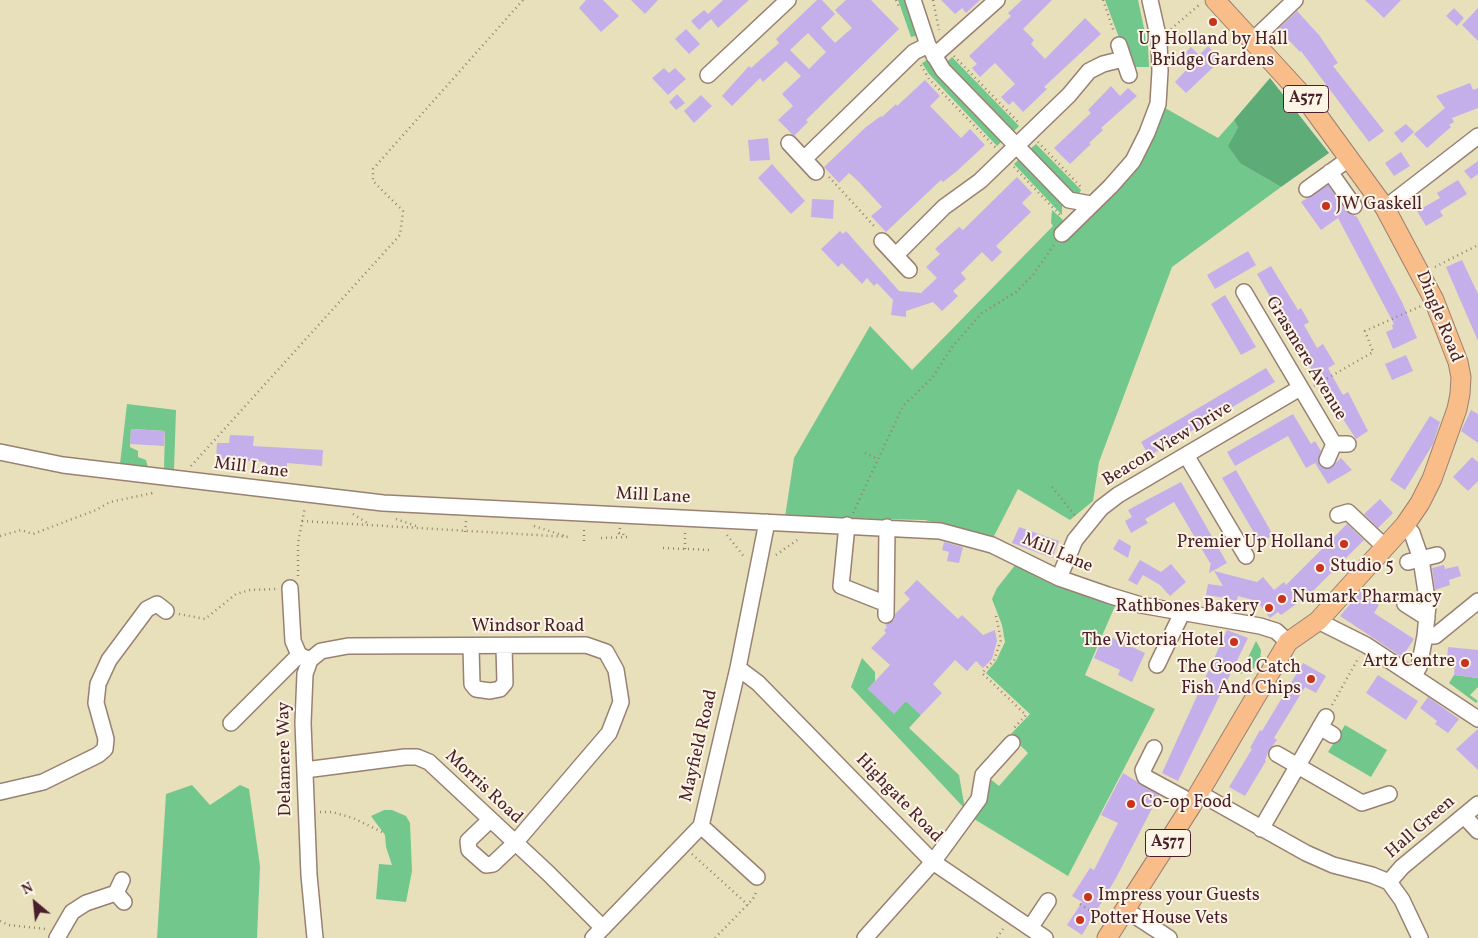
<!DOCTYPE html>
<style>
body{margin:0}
#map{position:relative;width:1478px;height:938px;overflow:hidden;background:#e8e0ba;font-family:Vollkorn,serif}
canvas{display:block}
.north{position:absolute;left:10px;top:878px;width:50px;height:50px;-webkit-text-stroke:4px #fcf5e5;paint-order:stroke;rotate:332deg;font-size:14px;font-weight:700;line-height:20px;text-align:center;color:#4a1f2b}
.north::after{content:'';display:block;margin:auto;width:18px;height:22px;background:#4a1f2b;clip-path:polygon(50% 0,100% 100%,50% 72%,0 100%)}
</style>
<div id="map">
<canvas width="1478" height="938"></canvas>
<div class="north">N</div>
</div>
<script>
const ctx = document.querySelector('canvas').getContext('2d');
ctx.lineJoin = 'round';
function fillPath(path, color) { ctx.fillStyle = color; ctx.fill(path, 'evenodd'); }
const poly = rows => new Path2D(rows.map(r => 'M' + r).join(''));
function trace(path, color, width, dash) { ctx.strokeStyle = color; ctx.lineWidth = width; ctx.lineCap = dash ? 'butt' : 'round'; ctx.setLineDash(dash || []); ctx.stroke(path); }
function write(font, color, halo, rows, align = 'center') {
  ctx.font = font + ' Vollkorn,serif'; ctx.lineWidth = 4; ctx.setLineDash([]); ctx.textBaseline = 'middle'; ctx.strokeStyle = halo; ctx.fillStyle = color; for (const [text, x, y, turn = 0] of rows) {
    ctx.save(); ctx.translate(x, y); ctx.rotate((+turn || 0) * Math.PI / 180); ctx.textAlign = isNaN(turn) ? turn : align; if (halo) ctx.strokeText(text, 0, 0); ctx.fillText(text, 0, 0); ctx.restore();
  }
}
fillPath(poly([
 [898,0,905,0,916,36,911,37],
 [1105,0,1138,0,1148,47,1149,67,1130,67],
 [952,57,1019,126,1014,131,947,62],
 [927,60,942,80,1002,141,997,146,929,74,922,63],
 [1165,108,1218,138,1234,120,1238,128,1241,164,1281,187,1172,267,1099,462,1093,501,1070,520,1018,489,993,538,925,520,785,517,794,458,870,326,912,370,1053,226,1051,223,1052,210,1063,220,1058,230,1138,164],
 [1036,144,1081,190,1079,194,1071,191,1030,149],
 [1019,159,1058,200,1062,205,1062,215,1014,164],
 [127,404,176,410,174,470,164,469,165,431,131,429,130,447,138,451,138,457,146,460,148,467,120,464],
 [1016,564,1115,606,1085,675,1155,709,1068,876,974,819,988,798,989,778,999,786,1028,753,1010,735,1030,714,986,673,996,661,1005,642,1002,625,992,599,997,588],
 [1256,641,1261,650,1260,661,1253,669,1240,674],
 [862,658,875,672,875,681,868,689,894,713,906,701,921,715,909,728,959,775,965,809,851,687],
 [1454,675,1478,678,1478,687,1470,695,1478,701,1476,703,1449,683],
 [1345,725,1387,750,1371,777,1328,752],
 [192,785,210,805,240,785,249,789,260,866,257,938,157,938,166,794],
 [384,810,392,810,406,816,410,823,412,871,406,902,376,899,379,864,392,865,386,847,385,835,371,816]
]), '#72c78c');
fillPath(poly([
 [1270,78,1329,153,1281,187,1241,164,1228,146,1238,128,1234,120]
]), '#5dac78');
fillPath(poly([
 [586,0,603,0,619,16,601,32,579,8],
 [631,0,658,0,645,14],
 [723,0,749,0,718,28,711,19,699,30,691,21,704,10,708,14],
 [817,0,822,0,835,14,821,28,835,43,852,28,835,10,846,0,871,0,899,29,806,120,808,122,794,136,778,120,793,106,782,94,801,76,786,61,763,82,760,78,732,106,722,96,749,66,751,68,779,43,776,39],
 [808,33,826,52,809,69,790,50],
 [941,0,980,0,966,13,962,8,955,14],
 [1022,0,1052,0,1023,29,1034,40,1031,44,1045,59,1085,18,1101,34,1044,87,1047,89,1023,112,1013,101,1009,105,1001,97,1015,84,995,63,980,77,972,68,977,64,969,56,1011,16,1008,13],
 [1365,0,1401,0,1384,18],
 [1454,8,1464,18,1457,26,1446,16],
 [1478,8,1478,41,1462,25],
 [1297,11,1319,35,1338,63,1333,66,1384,131,1369,142,1301,51,1300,52,1278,29],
 [686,29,700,44,689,54,675,39],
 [1208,46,1221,60,1186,93,1175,82,1189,67,1180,58,1191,47,1199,55],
 [664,68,669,73,675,68,686,79,668,95,652,78],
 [925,80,940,96,930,106,961,138,970,129,985,145,957,171,943,182,941,180,886,232,871,216,882,207,859,182,849,173,839,183,824,167,866,127,881,116,882,117,896,104,897,106],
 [1470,83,1473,90,1478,88,1478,108,1452,118,1454,122,1449,125,1451,127,1427,148,1414,134,1445,108,1436,96],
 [1111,86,1120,96,1128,88,1137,96,1101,128,1103,130,1089,143,1091,144,1070,164,1054,148,1091,113,1088,110],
 [677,94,685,103,676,110,669,102],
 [701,95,712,106,694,123,684,111],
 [1406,124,1414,132,1402,143,1394,133],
 [768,138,770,160,750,161,748,140],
 [1401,152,1410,166,1394,176,1385,163],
 [1478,161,1478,174,1471,179,1464,171],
 [772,164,805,201,791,214,758,178],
 [1017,177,1032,193,1022,203,1031,212,996,246,1002,252,992,262,982,252,961,273,966,279,953,291,958,296,942,311,933,302,906,311,906,317,891,315,893,300,877,283,874,286,867,278,862,284,842,263,838,267,821,249,840,231,843,234,846,231,899,291,921,293,937,278,926,267,940,254,935,249,959,227,963,230],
 [1458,180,1467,194,1440,211,1443,216,1426,226,1417,211,1440,198,1437,193],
 [1328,185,1346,211,1357,217,1402,302,1417,338,1393,349,1386,332,1393,329,1392,325,1394,324,1338,218,1321,230,1301,202],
 [812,199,834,200,833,219,811,217],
 [1248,251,1256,265,1215,289,1207,275],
 [1462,260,1478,294,1478,341,1446,267],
 [1271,266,1298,310,1301,308,1309,322,1304,325,1317,348,1323,344,1335,364,1328,368,1334,379,1343,395,1348,392,1368,431,1356,439,1341,416,1339,417,1257,274],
 [1225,295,1256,347,1241,355,1211,304],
 [1406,355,1413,371,1392,380,1385,364],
 [1266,368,1275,382,1149,456,1141,442],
 [1471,410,1478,414,1478,443,1461,431],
 [1293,414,1311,444,1315,441,1321,451,1318,461,1320,466,1329,469,1341,458,1352,470,1328,484,1315,463,1306,468,1288,436,1235,466,1227,452],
 [1430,416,1440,422,1433,444,1405,490,1390,480],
 [131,429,165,431,164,446,130,444],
 [230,435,254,436,253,446,323,450,322,466,287,463,287,467,266,465,266,462,216,459,217,443,229,443],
 [1472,457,1478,462,1478,481,1468,491,1453,477],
 [1236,470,1273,535,1260,543,1222,478],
 [1181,482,1227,563,1209,573,1211,562,1210,563,1174,502,1145,519,1148,523,1131,533,1125,521,1132,517,1128,510],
 [1380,499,1393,513,1378,528,1364,514],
 [1347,524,1364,540,1310,594,1281,615,1278,612,1270,618,1257,601,1238,596,1235,606,1231,599,1206,595,1208,584,1223,586,1214,571,1257,582,1263,577,1274,590,1284,582,1286,585],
 [1019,527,1059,541,1052,558,1012,543],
 [1119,539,1131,546,1128,558,1113,549],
 [944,542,963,547,959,563,947,561,949,552,942,550],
 [1140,560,1161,572,1171,564,1186,582,1170,596,1160,585,1143,575,1137,585,1128,580],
 [1444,565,1445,569,1458,566,1461,576,1449,580,1450,585,1435,590,1432,568],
 [917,580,958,619,962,615,983,635,995,630,997,641,992,659,983,668,976,661,967,671,955,660,933,684,942,693,921,715,906,701,894,714,868,689,890,665,871,648,886,633,884,630,887,627,885,625,894,620,895,614,910,599,904,593],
 [1360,592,1379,605,1374,613,1414,639,1402,657,1340,616],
 [1227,630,1248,638,1178,781,1162,773],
 [1104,634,1145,653,1132,682,1118,675,1120,670,1094,658],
 [1448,647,1478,650,1478,678,1454,675,1455,663,1447,662],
 [1303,663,1326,676,1316,693,1305,687,1274,738,1277,740,1269,750,1265,760,1266,761,1245,796,1229,787,1252,749,1250,748,1260,730,1262,731],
 [1378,675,1418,701,1406,720,1366,693],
 [1428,697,1459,719,1448,733,1435,724,1437,721,1420,708],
 [1478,729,1478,770,1456,749],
 [1123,773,1159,795,1116,878,1082,935,1067,925,1082,902,1072,896,1090,868,1094,870,1118,823,1101,815]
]), '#c4afeb');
const minor = poly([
 [913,0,928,45,943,70,1069,200,1091,204],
 [1253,40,1295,0],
 [1119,45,1129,75],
 [934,56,997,0],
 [708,75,788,0],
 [789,143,816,172],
 [804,159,914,52,928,45],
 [1330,172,1354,206],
 [1307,189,1350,158],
 [1385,208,1478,136],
 [1062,234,1111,186,1133,161,1147,133,1158,104,1160,71,1159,40,1150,0],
 [882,241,909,270],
 [896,255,944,207,980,181,1069,95,1089,71,1103,64,1123,59],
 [1244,292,1334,444],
 [0,452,63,465,383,503,940,531,992,545,1059,578,1108,595,1141,605,1260,626,1276,631,1288,642],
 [1186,455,1246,556],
 [1327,460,1334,444,1348,444],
 [1338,515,1348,512,1385,547],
 [847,525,841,586,879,601],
 [1405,525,1412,533,1421,559,1428,605,1425,636,1419,667,1414,675],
 [1408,562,1437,555],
 [1059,578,1075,540,1101,508,1118,495,1300,388],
 [290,588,293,641,299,655,310,660,305,674,303,723,309,875,315,938],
 [1405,604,1427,618],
 [886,615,887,527],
 [1318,621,1366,645,1478,719],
 [1425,636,1435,636,1478,601],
 [471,647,472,684,476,689,490,691,500,689,505,683,504,647],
 [310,660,321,651,348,646,586,645,606,652,616,670,621,702,609,733,514,844,493,864,486,865,469,850,468,841,490,820],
 [1157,665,1183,611],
 [738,668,758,683,933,862,1045,938],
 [231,723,299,655],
 [1320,727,1333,735],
 [1154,748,1143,770,1145,777,1193,803],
 [1277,754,1362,803,1389,794],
 [305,770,405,757,417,757,429,762,548,873,603,928],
 [0,792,43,782,98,755,105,749,106,739,96,703,98,684,109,660,147,609,157,604,166,611],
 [1199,793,1306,853,1333,865,1372,875,1389,882,1402,900,1420,938],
 [1464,816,1478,831],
 [701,826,757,877],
 [1261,829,1326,717],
 [122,880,116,893,124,902],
 [1389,882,1402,867,1478,804],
 [1126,910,1169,938],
 [1030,928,1048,901],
 [57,938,72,912,86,903,116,893],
 [593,938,701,826,738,668,767,522],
 [865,938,933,862,979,799,983,775,1012,743]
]);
const major = poly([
 [1107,938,1193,803,1288,642,1318,621,1405,525,1420,503,1432,479,1457,409,1460,394,1461,377,1458,362,1434,300,1385,208,1305,98,1215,0]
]);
trace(minor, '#998072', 18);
trace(major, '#998072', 21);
trace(poly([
 [896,0,899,7],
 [933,0,939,30],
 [1103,0,1114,32],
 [1171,29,1199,5],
 [954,56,1020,124],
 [921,65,929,79,996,148],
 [1038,142,1081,187],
 [1014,167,1062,217],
 [829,177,876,228],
 [1435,267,1478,245],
 [1314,386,1373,352,1365,331,1421,306],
 [865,453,877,459],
 [191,466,400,235,403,211,373,181,373,169,523,0],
 [1052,487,1077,518],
 [853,513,903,406,932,378,952,347,982,313,1016,292,1033,275,1054,245],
 [353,514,369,524],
 [396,519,419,527],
 [302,521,569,537],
 [534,526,565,536],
 [620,528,619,533,623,533,624,537],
 [465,532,466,521],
 [727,535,745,558],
 [0,536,21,530,33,534,96,510,110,502,139,496,152,493,154,490],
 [601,538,628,537],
 [584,541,584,527],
 [663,548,710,550],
 [685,549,685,531],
 [776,555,800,538],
 [298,576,298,543,305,507],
 [179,614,205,619,236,594,250,590,276,589],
 [996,616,1001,640,994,660,982,673,1026,715,1013,729],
 [1332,705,1359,657],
 [320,812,332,812,353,818,382,832],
 [692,854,748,905],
 [1080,904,1102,918],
 [0,921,8,925,47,929],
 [715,938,753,899,757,890],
 [997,938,1005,926]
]), '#998072', 2.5, [1, 4]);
trace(minor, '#fff', 15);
trace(major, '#f8bd89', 19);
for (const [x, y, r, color] of [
 [1213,22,5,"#c8321e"],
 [1326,206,5,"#c8321e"],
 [1344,544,5,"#c8321e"],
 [1320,568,5,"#c8321e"],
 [1282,599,5,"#c8321e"],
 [1269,608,5,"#c8321e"],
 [1234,642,5,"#c8321e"],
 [1465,663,5,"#c8321e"],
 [1311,679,5,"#c8321e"],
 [1131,804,5,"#c8321e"],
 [1088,897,5,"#c8321e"],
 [1080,920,5,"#c8321e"]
]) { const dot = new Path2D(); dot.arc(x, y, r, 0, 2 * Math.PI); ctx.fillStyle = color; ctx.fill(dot); trace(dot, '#fcf5e5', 2); }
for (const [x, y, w] of [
 [1306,99,45],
 [1168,843,45]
]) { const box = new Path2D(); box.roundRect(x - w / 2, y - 13.5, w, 27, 4); ctx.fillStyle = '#fcf5e5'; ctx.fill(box); trace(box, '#4a1f2b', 1); }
write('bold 16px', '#4a1f2b', null, [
 ["A577",1306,99],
 ["A577",1168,843]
]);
write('18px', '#4a1f2b', '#fcf5e5', [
 ["Up Holland by Hall",1213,41,"center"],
 ["Bridge Gardens",1213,62,"center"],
 ["JW Gaskell",1336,206],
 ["Premier Up Holland",1334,544,"right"],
 ["Studio 5",1330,568],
 ["Numark Pharmacy",1292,599],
 ["Rathbones Bakery",1259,608,"right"],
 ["The Victoria Hotel",1224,642,"right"],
 ["Artz Centre",1455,663,"right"],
 ["The Good Catch",1301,669,"right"],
 ["Fish And Chips",1301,690,"right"],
 ["Co-op Food",1141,804],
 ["Impress your Guests",1098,897],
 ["Potter House Vets",1090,920]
], 'left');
write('18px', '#4a1f2b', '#fcf5e5', [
 ["Dingle Road",1438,317,68],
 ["Grasmere Avenue",1305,359,59],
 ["Beacon View Drive",1168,445,-31],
 ["Mill Lane",251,469,7],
 ["Mill Lane",653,497,3],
 ["Mill Lane",1057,554,23],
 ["Windsor Road",528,628],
 ["Mayfield Road",700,746,-77],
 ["Delamere Way",286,759,-91],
 ["Morris Road",483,788,43],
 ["Highgate Road",898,799,46],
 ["Hall Green",1421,828,-41]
]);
</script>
